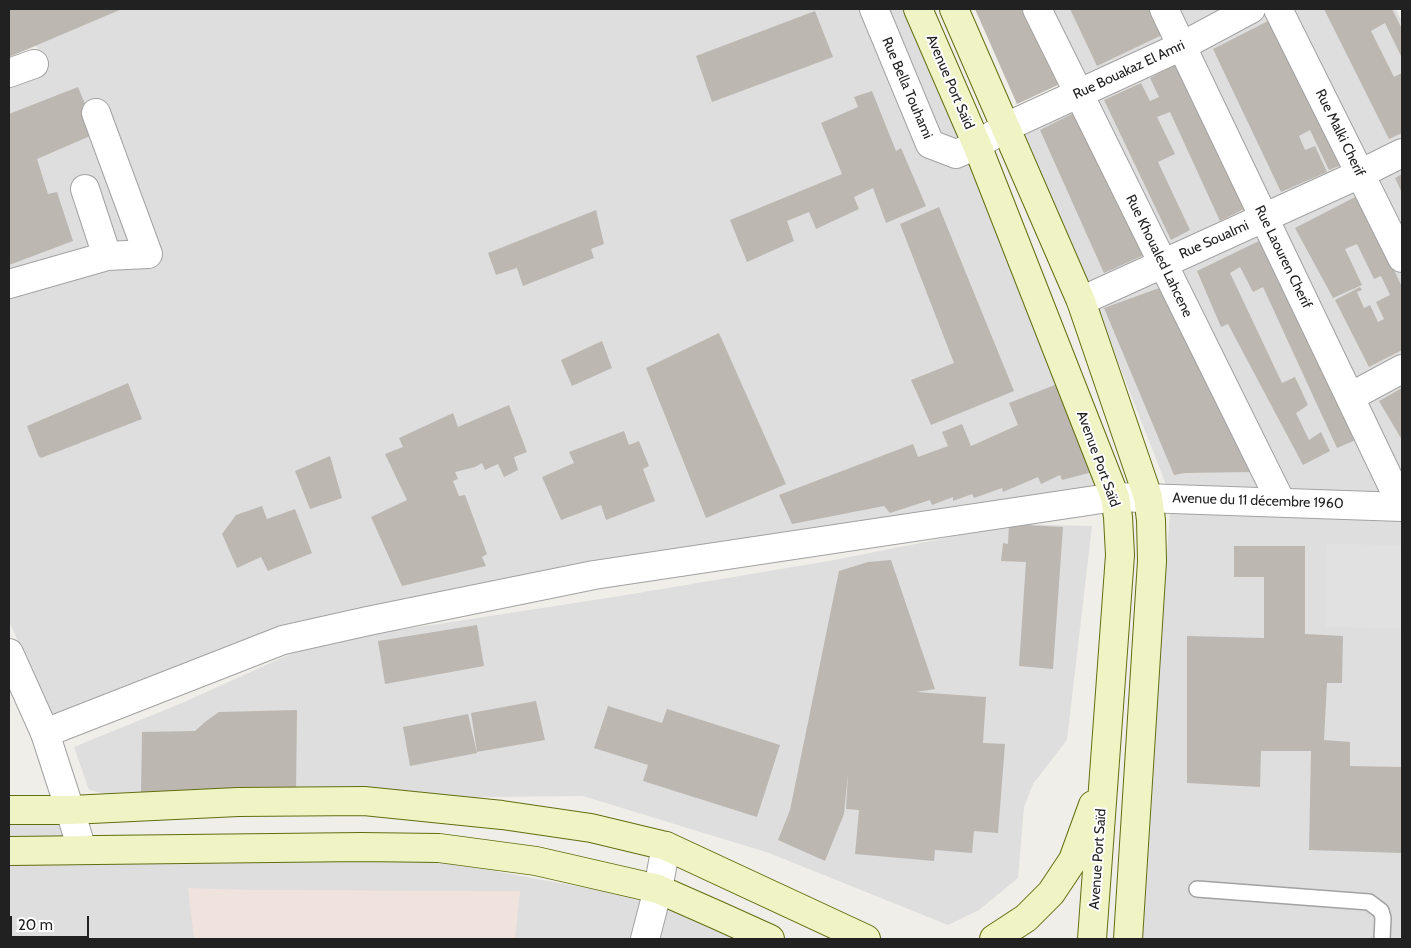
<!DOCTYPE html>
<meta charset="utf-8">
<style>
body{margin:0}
#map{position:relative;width:1411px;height:948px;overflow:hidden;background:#f0eee8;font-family:Cabin,sans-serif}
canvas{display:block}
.frame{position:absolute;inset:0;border:10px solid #212121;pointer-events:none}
.scale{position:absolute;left:10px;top:916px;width:79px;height:22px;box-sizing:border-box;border:2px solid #212121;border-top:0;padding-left:6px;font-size:15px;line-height:18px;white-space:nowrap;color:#212121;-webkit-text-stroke:4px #fff;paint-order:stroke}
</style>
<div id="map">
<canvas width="1411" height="948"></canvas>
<div class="frame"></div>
<div class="scale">20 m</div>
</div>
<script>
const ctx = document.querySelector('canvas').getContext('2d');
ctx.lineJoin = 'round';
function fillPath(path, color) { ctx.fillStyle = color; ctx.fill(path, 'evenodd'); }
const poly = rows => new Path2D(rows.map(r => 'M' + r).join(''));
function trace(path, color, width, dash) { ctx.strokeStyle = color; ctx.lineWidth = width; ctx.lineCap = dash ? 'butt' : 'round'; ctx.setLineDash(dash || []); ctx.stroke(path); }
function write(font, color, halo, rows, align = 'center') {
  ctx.font = font + ' Cabin,sans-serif'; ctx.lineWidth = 4; ctx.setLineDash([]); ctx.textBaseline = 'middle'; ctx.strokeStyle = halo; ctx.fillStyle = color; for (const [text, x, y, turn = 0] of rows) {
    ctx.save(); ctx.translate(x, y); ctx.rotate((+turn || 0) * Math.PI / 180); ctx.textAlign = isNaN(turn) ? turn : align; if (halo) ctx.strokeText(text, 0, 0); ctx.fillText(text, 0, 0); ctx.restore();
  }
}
fillPath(poly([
 [9,9,861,9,920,152,970,161,1101,490,373,612,54,721,9,621,9,292,137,247,97,250,9,276,9,81,41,58,36,46,9,57],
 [887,9,904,9,962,138,954,139,938,134],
 [1046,9,1155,9,1171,42,1082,84],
 [1173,9,1234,9,1185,35],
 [1267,9,1350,170,1268,207,1192,49],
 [1287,9,1396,9,1402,22,1402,144,1364,163],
 [1179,56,1254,213,1166,253,1089,98],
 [1075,105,1151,259,1089,288,1021,129],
 [1402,162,1402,240,1371,177],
 [1357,184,1402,276,1402,359,1354,386,1275,221],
 [1260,227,1388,494,1283,490,1173,267],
 [1159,274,1265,490,1167,487,1095,303],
 [1402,378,1402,490,1361,400],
 [1170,513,1402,519,1402,939,1138,939],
 [1016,524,1092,526,1067,740,1033,784,1024,807,1018,878,979,910,948,925,769,853,583,796,138,801,89,790,74,747,182,703,315,643,620,596,829,561],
 [61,822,65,839,9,839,9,823],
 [380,859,440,861,646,899,636,939,9,939,9,863],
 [662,904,738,939,653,939]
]), '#dedede');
fillPath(poly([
 [188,888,250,890,520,891,515,939,194,939]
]), '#f0e3dd');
fillPath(poly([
 [1326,544,1402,545,1402,628,1325,627]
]), '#e1e1e1');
fillPath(poly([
 [9,9,122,9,9,57],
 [975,9,1024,9,1060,84,1017,104],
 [1070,9,1149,9,1162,35,1097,66],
 [1324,9,1392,9,1402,29,1402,58,1385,23,1371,31,1394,77,1402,73,1402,133,1389,139],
 [815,11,833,57,712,102,696,56],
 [1268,21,1342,165,1329,170,1310,130,1299,136,1305,150,1315,146,1327,172,1281,192,1213,49],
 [1182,62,1250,206,1220,221,1170,112,1157,117,1175,154,1158,162,1190,230,1171,240,1104,100,1141,83,1150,101,1159,97,1150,78],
 [78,87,97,133,37,159,48,194,57,192,73,241,9,265,9,114],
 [872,91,896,151,901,148,926,206,886,223,873,188,854,197,859,209,816,229,809,212,787,221,794,241,747,262,730,220,842,174,821,123,858,107,854,97],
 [1074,113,1144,255,1104,273,1040,130],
 [1402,174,1402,193,1395,178],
 [1359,195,1402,287,1402,350,1369,367,1335,300,1360,287,1362,290,1357,292,1364,308,1370,305,1378,322,1384,319,1376,302,1390,295,1381,276,1374,279,1357,244,1345,249,1362,285,1333,298,1295,228],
 [939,207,1014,391,931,425,911,380,954,363,900,224],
 [596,210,604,244,591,249,594,258,523,286,517,268,496,275,488,253],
 [1261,240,1358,439,1337,448,1263,287,1253,292,1240,267,1230,273,1282,383,1295,377,1308,405,1296,413,1309,440,1321,432,1330,451,1303,465,1228,324,1221,327,1197,271],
 [1162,287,1251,472,1185,473,1174,475,1104,308],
 [719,333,786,484,706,518,646,368],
 [602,341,612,368,572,386,561,360],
 [1065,381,1098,463,1089,473,1062,480,1060,475,1041,484,1038,477,1003,492,1002,488,974,498,972,494,953,501,953,497,932,505,930,500,890,513,884,506,792,524,779,495,913,444,918,457,948,446,942,432,962,424,971,446,1018,425,1009,403],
 [128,383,142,419,41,458,38,455,27,426],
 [1402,388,1402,440,1379,401],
 [509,405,527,452,514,457,518,470,504,477,498,464,485,470,482,463,475,467,455,472,458,479,453,481,459,496,465,495,487,554,482,557,486,566,402,586,371,517,407,500,385,454,403,447,399,438,453,413,458,427],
 [624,431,629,445,639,441,649,466,643,469,655,501,606,520,601,505,561,520,542,477,574,463,569,452],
 [330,456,342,498,310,509,295,471],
 [262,506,267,519,295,509,312,553,268,571,261,557,237,568,222,534,236,515],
 [1009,524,1063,527,1053,669,1019,666,1026,562,1001,561,1003,543,1008,544],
 [1234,546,1305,546,1305,634,1343,636,1342,683,1327,683,1324,740,1350,742,1350,766,1402,767,1402,853,1309,850,1311,751,1261,751,1260,787,1187,783,1187,636,1264,638,1264,577,1234,577],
 [891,560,935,689,916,692,986,697,983,743,1005,744,998,833,974,831,972,853,935,850,934,861,855,854,859,810,846,809,848,773,844,814,825,861,778,840,790,810,839,571,868,562],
 [477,625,484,666,385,684,378,641],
 [536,701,545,740,477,752,471,713],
 [608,706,662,723,667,709,780,745,757,817,643,781,648,765,594,748],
 [297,710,296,794,141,793,142,732,195,731,205,722,219,712],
 [468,714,477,753,410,766,403,727]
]), '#bdb7b1');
const service = poly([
 [1197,889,1369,902,1381,911,1383,918,1382,939]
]);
const minor = poly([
 [1037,9,1281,502],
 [1164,9,1402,506],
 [1278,9,1402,258],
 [9,73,34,64],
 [1006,127,1182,46,1251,9],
 [85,189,107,256],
 [9,284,107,256,148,254,96,113],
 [1081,301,1360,174,1402,153],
 [1350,397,1402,369],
 [45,733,283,640,368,621,594,575,1115,497],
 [645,939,658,889,666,846]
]);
const tertiary = poly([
 [874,9,930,144,956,154,977,145,1006,127],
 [1115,497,1402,507],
 [9,653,45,733,70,810,82,850]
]);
const secondary = poly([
 [918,9,977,145,1115,497,1118,517,1120,555,1092,939],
 [954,9,1081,301,1148,497,1151,520,1152,561,1128,939],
 [9,810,70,810,238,802,364,801,502,815,591,828,666,846,866,939],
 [9,851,361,847,439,848,536,861,658,889,717,915,770,939],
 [994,939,1026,918,1051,893,1073,860,1093,805]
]);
trace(service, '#a2a2a2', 18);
trace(minor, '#a2a2a2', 30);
trace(tertiary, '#a2a2a2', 30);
trace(secondary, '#626e11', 30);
trace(service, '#fff', 15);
trace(minor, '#fff', 28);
trace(tertiary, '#fff', 28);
trace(secondary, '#f0f3c3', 28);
write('14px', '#212121', '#fff', [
 ["Rue Bouakaz El Amri",1129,70,-25],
 ["Avenue Port Saïd",950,82,67],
 ["Rue Bella Touhami",907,88,67],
 ["Rue Malki Cherif",1340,133,64],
 ["Rue Soualmi",1214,240,-24],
 ["Rue Khoualed Lahcene",1159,256,64],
 ["Rue Laouren Cherif",1283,257,64],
 ["Avenue Port Saïd",1098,459,70],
 ["Avenue du 11 décembre 1960",1258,501,2],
 ["Avenue Port Saïd",1098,859,-86]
]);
</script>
